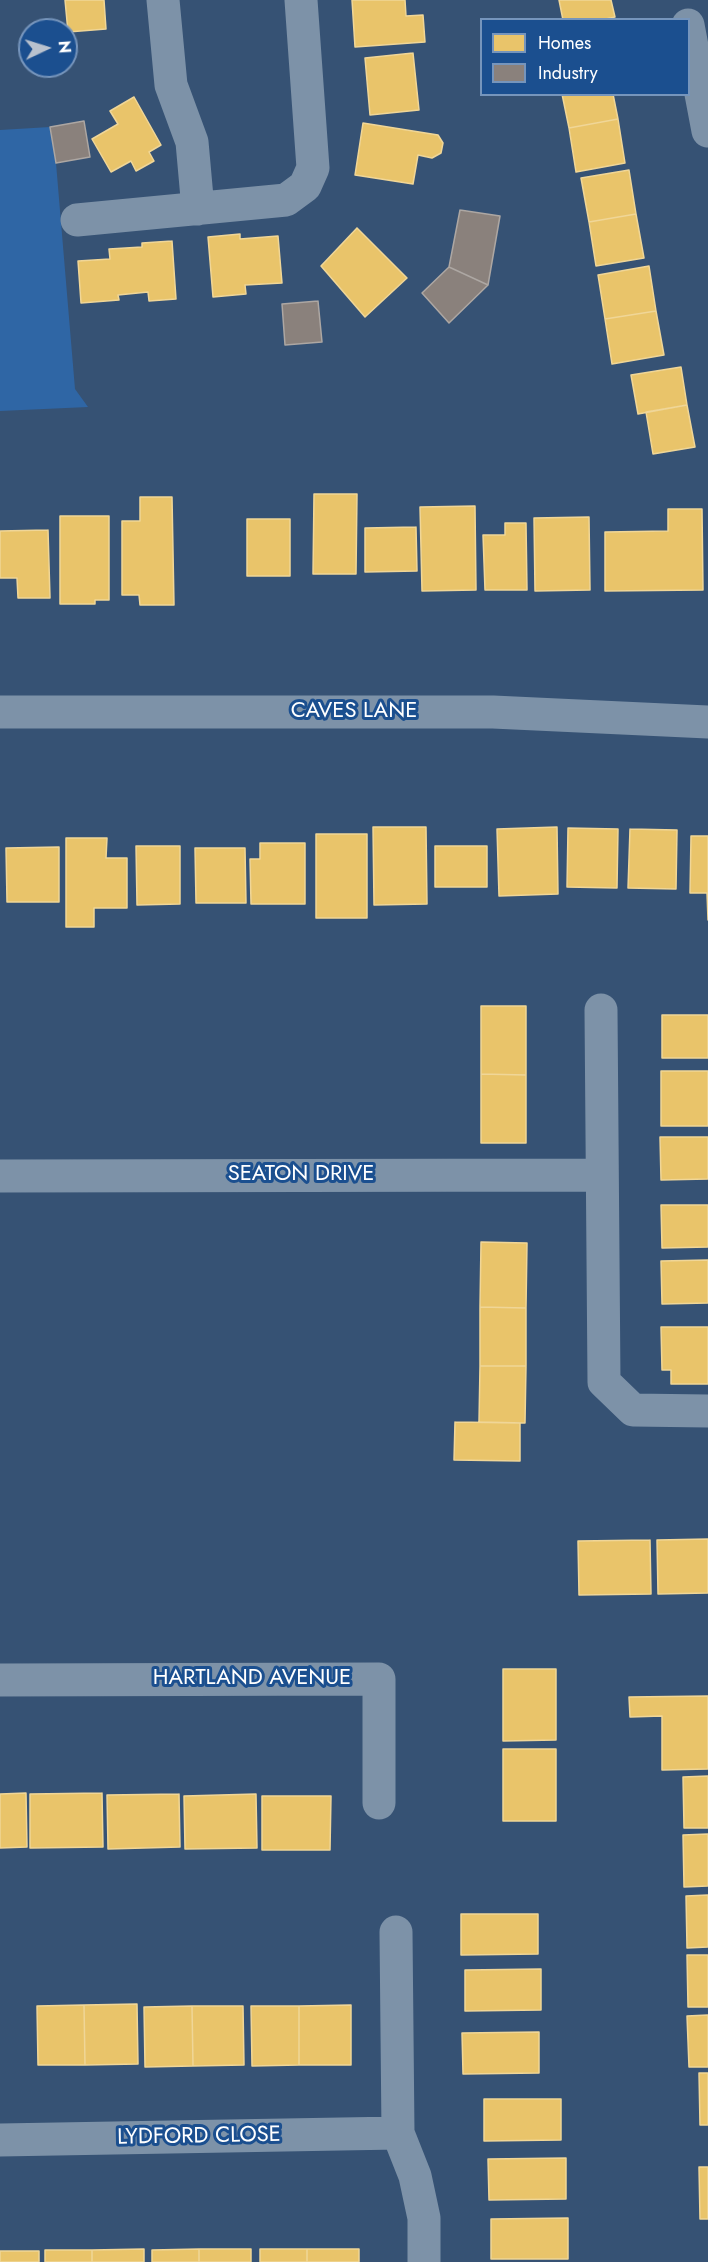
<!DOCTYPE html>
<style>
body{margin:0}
#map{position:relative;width:708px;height:2262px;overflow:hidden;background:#365274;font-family:Jost,sans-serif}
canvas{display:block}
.legend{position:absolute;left:480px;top:18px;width:210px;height:78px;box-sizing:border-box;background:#1b4f8f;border:2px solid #7695bc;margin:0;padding:8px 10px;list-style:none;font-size:18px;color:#fff}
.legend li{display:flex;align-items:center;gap:12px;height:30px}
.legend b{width:30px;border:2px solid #7695bc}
.north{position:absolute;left:18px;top:18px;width:60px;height:60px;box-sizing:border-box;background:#1b4f8f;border:2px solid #7695bc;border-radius:50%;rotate:86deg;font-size:16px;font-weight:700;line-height:24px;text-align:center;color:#fff}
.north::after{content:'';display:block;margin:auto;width:21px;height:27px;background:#b9c2ce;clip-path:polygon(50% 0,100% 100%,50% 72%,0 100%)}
</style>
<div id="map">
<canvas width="708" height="2262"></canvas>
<ul class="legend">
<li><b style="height:16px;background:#e9c46a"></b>Homes</li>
<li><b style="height:16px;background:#8a817c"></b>Industry</li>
</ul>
<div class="north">N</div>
</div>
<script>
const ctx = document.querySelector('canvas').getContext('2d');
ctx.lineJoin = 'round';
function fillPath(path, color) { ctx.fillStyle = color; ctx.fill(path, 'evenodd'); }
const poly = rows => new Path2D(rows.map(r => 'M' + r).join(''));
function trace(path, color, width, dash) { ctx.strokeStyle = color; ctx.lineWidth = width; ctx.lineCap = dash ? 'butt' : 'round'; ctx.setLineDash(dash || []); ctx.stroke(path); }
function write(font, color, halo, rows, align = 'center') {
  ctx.font = font + ' Jost,sans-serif'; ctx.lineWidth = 6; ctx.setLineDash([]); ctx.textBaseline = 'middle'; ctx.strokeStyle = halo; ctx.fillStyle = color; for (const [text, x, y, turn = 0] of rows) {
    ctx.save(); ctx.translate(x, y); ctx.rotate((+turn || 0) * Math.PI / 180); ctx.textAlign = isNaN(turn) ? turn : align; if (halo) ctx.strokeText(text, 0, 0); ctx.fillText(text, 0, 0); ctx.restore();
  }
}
fillPath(poly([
 [50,127,56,163,75,389,88,407,0,411,0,130]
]), '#2f66a5');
const homes = poly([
 [65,0,104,0,106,29,68,32,65,0],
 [352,0,405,0,406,16,423,15,425,42,355,47,352,0],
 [559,0,611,0,615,17,601,20,563,20,559,0],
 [413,53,419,110,370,115,365,58,413,53],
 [562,94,613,94,618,119,569,128,562,94],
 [134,97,161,145,149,152,154,161,136,171,131,161,111,172,92,139,118,124,110,111,134,97],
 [618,119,625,163,576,172,569,128,618,119],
 [363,123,438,135,443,143,441,153,432,158,418,155,413,184,355,175,363,123],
 [629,170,636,214,589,222,581,178,629,170],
 [636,214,644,258,596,266,589,222,636,214],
 [357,228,407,278,365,317,321,266,357,228],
 [240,234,240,239,278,236,282,283,245,285,246,294,213,297,208,237,240,234],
 [172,241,176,299,149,301,148,292,118,295,119,300,81,303,78,261,110,259,109,249,142,247,142,243,172,241],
 [649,266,656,311,605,319,598,275,649,266],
 [656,311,664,355,612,364,605,319,656,311],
 [681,367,687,405,638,414,631,375,681,367],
 [687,405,695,447,653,454,646,412,687,405],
 [314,494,357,494,356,574,313,574,314,494],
 [140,497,172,497,174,605,140,605,139,595,122,595,122,521,140,521,140,497],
 [475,506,476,590,422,591,420,507,475,506],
 [668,509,702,509,703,590,605,591,605,532,668,531,668,509],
 [60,516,109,516,109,600,95,600,95,604,60,604,60,516],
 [589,517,590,590,535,591,534,518,589,517],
 [247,519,290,519,290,576,247,576,247,519],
 [505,523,526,523,527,590,485,590,483,535,505,535,505,523],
 [416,527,417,571,365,572,365,528,416,527],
 [48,530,50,598,18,598,17,578,0,578,0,531,48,530],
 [373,827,426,827,427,904,374,905,373,827],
 [557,827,558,894,499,896,497,829,557,827],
 [568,828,618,829,617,888,567,887,568,828],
 [630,829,677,830,676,889,628,888,630,829],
 [316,834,367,834,367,918,316,918,316,834],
 [691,836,708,836,708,920,707,893,690,893,691,836],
 [66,838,107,838,106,858,127,858,127,908,94,908,94,927,66,927,66,838],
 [260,843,305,843,305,904,251,904,250,859,260,859,260,843],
 [136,846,180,846,180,904,137,905,136,846],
 [435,846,487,846,487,887,435,887,435,846],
 [59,847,59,902,7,902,6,848,59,847],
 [195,848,245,848,246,903,196,903,195,848],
 [481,1006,526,1006,526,1075,481,1074,481,1006],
 [662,1015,708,1015,708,1058,662,1058,662,1015],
 [661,1071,708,1071,708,1126,661,1126,661,1071],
 [481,1074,526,1075,526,1143,481,1143,481,1074],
 [660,1137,708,1137,708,1179,661,1180,660,1137],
 [661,1205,708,1205,708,1247,662,1248,661,1205],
 [481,1242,527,1243,526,1308,480,1307,481,1242],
 [708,1260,708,1303,662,1304,661,1261,708,1260],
 [480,1307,526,1308,526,1366,480,1366,480,1307],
 [661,1327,708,1327,708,1384,671,1384,671,1370,662,1370,661,1327],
 [480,1366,526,1366,525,1423,479,1422,480,1366],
 [455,1422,520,1423,520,1461,454,1460,455,1422],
 [708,1539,708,1593,658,1594,657,1540,708,1539],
 [650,1540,651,1594,579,1595,578,1541,650,1540],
 [503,1669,556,1669,556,1740,503,1741,503,1669],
 [708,1696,708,1769,662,1770,662,1716,630,1717,629,1697,708,1696],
 [503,1749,556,1749,556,1821,503,1821,503,1749],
 [708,1776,708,1828,684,1828,683,1777,708,1776],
 [26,1793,27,1847,0,1848,0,1794,26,1793],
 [102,1793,103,1847,30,1848,30,1794,102,1793],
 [179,1794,180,1847,108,1849,107,1795,179,1794],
 [256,1794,257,1848,185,1849,184,1796,256,1794],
 [262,1796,331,1796,330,1850,262,1850,262,1796],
 [708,1834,708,1886,684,1887,683,1835,708,1834],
 [708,1895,708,1947,687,1948,686,1896,708,1895],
 [461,1914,538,1914,538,1954,461,1955,461,1914],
 [687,1955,708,1955,708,2007,688,2007,687,1955],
 [541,1969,541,2010,465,2011,465,1970,541,1969],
 [137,2004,138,2064,85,2065,84,2005,137,2004],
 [84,2005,85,2065,38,2065,37,2006,84,2005],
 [351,2005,351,2065,299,2065,299,2006,351,2005],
 [192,2006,243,2006,244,2065,193,2066,192,2006],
 [192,2006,193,2066,145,2067,144,2007,192,2006],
 [251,2006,299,2006,299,2065,252,2066,251,2006],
 [708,2015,708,2067,689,2067,687,2016,708,2015],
 [539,2032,539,2073,463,2074,462,2033,539,2032],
 [699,2073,708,2073,708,2125,700,2125,699,2073],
 [484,2099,561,2099,561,2140,484,2141,484,2099],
 [566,2158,566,2199,489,2200,488,2159,566,2158],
 [699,2167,708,2167,708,2219,700,2219,699,2167],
 [568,2218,568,2259,491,2259,491,2219,568,2218],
 [144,2249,144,2262,92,2262,92,2250,144,2249],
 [199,2249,251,2249,251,2262,199,2262,199,2249],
 [199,2249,199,2262,152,2262,152,2250,199,2249],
 [260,2249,307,2249,307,2262,260,2262,260,2249],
 [307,2249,359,2249,359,2262,307,2262,307,2249],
 [45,2250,92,2250,92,2262,45,2262,45,2250],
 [0,2251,39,2251,39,2262,0,2262,0,2251]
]);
fillPath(homes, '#e9c46a');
trace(homes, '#f0d697', 1.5);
const industry = poly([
 [84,121,90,157,56,163,50,127,84,121],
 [460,210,500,216,488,285,449,267,460,210],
 [449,267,488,285,449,323,422,293,449,267],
 [318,301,322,342,285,345,282,304,318,301]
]);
fillPath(industry, '#8a817c');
trace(industry, '#ada7a3', 1.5);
trace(poly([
 [163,0,171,85,192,142,198,209],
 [688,25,708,131],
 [77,220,286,200,305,186,313,168,301,0],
 [0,712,493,712,708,722],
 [601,1010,604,1382,633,1410,708,1411],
 [0,1176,602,1175],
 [0,1680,379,1679,379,1803],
 [396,1932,398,2133,415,2176,424,2218,424,2262],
 [0,2140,398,2133]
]), '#7d92a8', 33);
write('22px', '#fff', '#1b4f8f', [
 ["CAVES LANE",354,712],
 ["SEATON DRIVE",301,1175],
 ["HARTLAND AVENUE",252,1679],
 ["LYDFORD CLOSE",199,2137,-1]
]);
</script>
